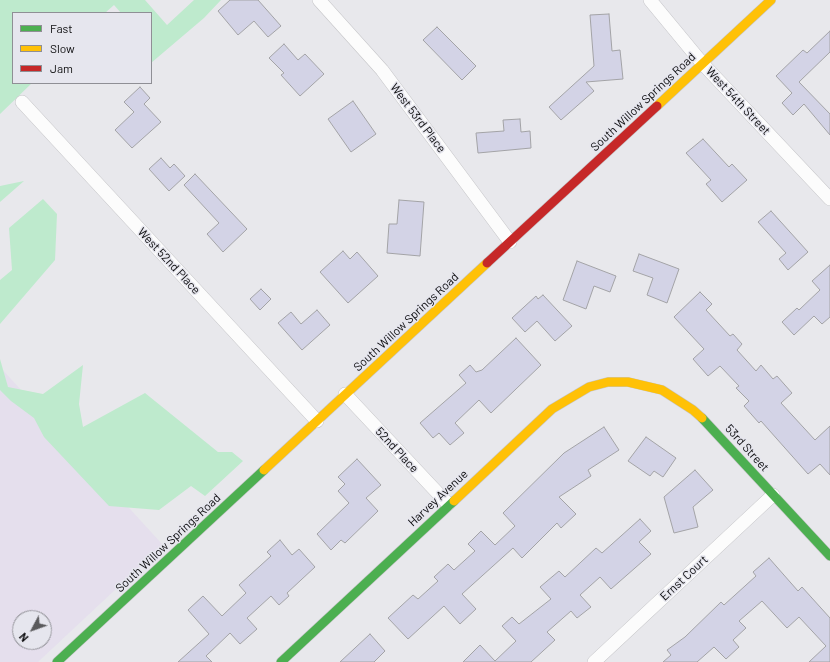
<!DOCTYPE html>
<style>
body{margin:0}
#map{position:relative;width:830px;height:662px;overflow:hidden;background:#e8e8ec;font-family:Barlow,sans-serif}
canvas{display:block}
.legend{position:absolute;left:12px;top:12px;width:140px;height:72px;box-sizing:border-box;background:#e6e6ee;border:1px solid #8f8f95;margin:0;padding:5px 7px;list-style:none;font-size:12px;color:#0d0d0f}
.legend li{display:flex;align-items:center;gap:8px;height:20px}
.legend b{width:20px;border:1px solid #8f8f95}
.north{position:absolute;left:12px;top:610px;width:40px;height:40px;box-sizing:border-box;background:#e6e6ee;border:1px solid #8f8f95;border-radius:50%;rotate:229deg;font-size:11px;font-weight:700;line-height:16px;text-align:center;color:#0d0d0f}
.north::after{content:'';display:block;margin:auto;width:14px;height:18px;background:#5a5a5c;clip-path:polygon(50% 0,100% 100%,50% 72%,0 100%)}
</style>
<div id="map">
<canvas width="830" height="662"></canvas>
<ul class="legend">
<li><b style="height:5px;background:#4caf50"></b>Fast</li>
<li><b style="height:5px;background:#ffc107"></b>Slow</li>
<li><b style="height:5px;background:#c62828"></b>Jam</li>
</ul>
<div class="north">N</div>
</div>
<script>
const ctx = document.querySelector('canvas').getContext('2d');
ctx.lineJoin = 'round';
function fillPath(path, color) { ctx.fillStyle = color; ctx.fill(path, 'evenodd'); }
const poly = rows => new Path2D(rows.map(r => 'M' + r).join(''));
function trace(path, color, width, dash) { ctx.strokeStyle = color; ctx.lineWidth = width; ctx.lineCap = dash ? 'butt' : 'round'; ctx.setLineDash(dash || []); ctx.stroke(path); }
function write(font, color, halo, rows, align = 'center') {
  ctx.font = font + ' Barlow,sans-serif'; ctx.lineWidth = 3; ctx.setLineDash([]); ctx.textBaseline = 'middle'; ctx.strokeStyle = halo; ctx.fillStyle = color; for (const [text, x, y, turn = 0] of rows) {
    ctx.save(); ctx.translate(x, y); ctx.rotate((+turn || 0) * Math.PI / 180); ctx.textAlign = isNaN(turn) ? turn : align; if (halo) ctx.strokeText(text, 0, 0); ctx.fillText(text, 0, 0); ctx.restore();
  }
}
fillPath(poly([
 [0,367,163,545,38,662,0,662],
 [20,618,44,618,44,642,20,642]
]), '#e5dfed');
fillPath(poly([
 [0,0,145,0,167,25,194,0,221,0,204,18,151,63,151,13,121,13,114,5,105,13,13,13,13,83,32,83,0,114],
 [24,181,0,202,0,186],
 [43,199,57,214,55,260,0,324,0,280,12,270,9,228],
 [0,359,8,387,43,394,83,365,79,404,83,427,145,393,218,452,232,452,243,461,205,496,191,486,159,510,109,506,44,437,34,418,11,401,0,390]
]), '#beeacd');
const building = poly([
 [230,0,258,0,281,26,268,37,254,21,238,35,218,11,230,0],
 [609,14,612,51,620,50,623,79,586,82,594,91,561,120,549,107,594,66,590,15,609,14],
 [437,27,476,66,462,80,423,40,437,27],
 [830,31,830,52,799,82,830,114,830,135,804,104,793,115,782,103,792,93,776,76,803,50,807,53,830,31],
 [284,44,298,60,305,54,324,74,300,96,281,75,284,73,269,58,284,44],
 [140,87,150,98,144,104,161,122,132,148,115,130,134,112,124,102,140,87],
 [353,101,376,134,351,152,328,119,353,101],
 [520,119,521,132,530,131,531,148,478,153,476,133,504,131,503,120,520,119],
 [703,139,729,167,732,164,747,180,722,202,706,184,711,180,686,153,703,139],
 [161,158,170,168,174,164,185,176,169,191,149,169,161,158],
 [195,174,247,229,223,252,207,234,219,223,184,185,195,174],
 [399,200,424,202,420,256,387,253,389,224,397,224,399,200],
 [771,211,808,252,788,270,779,259,786,253,758,222,771,211],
 [343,251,350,259,357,252,378,276,348,303,320,272,343,251],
 [639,254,679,269,667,303,647,295,653,278,633,271,639,254],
 [577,261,616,276,610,292,594,286,586,309,563,300,577,261],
 [830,265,830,317,822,324,814,316,794,335,782,322,797,308,799,310,820,290,812,281,830,265],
 [261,289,271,299,260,310,250,299,261,289],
 [700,292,712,304,706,310,730,336,733,334,742,344,737,350,756,371,761,365,773,379,777,376,792,393,781,403,815,440,830,426,830,475,820,464,808,474,761,421,759,423,744,406,749,401,736,388,739,386,720,366,708,376,693,359,704,349,674,317,700,292],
 [543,295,572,326,555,341,537,321,525,332,512,318,536,296,538,299,543,295],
 [317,310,330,325,302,350,278,323,291,312,301,324,317,310],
 [516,338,541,365,491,413,479,400,455,423,464,433,450,445,439,433,433,438,420,423,466,383,459,375,470,365,476,372,482,370,516,338],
 [604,427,619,450,588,470,591,476,559,497,576,514,561,528,557,523,522,558,513,548,462,594,476,609,460,624,444,606,408,639,388,618,413,595,418,599,438,581,434,577,448,564,454,570,475,551,468,544,481,531,495,545,515,526,503,513,564,453,604,427],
 [646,437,676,458,663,477,654,471,650,476,628,461,646,437],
 [357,459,381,485,366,498,378,511,345,543,341,540,331,550,317,534,349,503,338,491,345,484,338,477,357,459],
 [695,470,713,490,693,507,698,527,674,533,664,497,695,470],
 [640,519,651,531,639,542,651,554,611,589,600,577,580,595,591,607,577,618,571,611,547,632,555,640,531,662,463,662,480,645,495,661,516,641,502,626,512,617,519,624,551,599,540,587,559,571,565,577,596,548,602,553,640,519],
 [280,540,292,555,299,549,315,567,287,593,289,596,279,605,271,596,247,618,257,629,240,644,230,633,206,656,212,662,178,662,209,634,188,610,203,596,222,616,246,593,239,585,271,556,267,552,280,540],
 [769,558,798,591,802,587,830,618,830,662,809,662,826,646,799,617,787,628,762,601,739,621,746,628,733,640,739,647,726,659,714,647,697,662,663,662,671,655,667,650,685,637,721,602,724,605,756,576,753,572,769,558],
 [370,634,385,651,374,662,340,662,370,634]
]);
fillPath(building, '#d3d3e6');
trace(building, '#a3a3a6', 1);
const street = poly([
 [319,0,382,70,510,242],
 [650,0,702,63,830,199],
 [22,102,317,421],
 [345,394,448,504],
 [594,662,773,495]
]);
const fast = poly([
 [702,418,830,556],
 [57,662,264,470],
 [281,662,454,501]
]);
const slow = poly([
 [657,106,771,0],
 [264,470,487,263],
 [454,501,552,409,589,387,608,382,628,382,662,390,693,410,702,418]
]);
const jam = poly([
 [487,263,657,106]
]);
trace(street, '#c4c4c7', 14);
trace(fast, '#c4c4c7', 10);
trace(slow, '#c4c4c7', 10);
trace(jam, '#c4c4c7', 10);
trace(street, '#fcfcfc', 13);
trace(fast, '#4caf50', 9);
trace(slow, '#ffc107', 9);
trace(jam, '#c62828', 9);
write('12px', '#0d0d0f', '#e6e6ee', [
 ["West 54th Street",738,101,47],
 ["South Willow Springs Road",643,102,-43],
 ["West 53rd Place",418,118,53],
 ["West 52nd Place",169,261,47],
 ["South Willow Springs Road",406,322,-43],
 ["53rd Street",747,448,48],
 ["52nd Place",397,450,47],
 ["Harvey Avenue",438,498,-43],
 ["South Willow Springs Road",168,543,-43],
 ["Ernst Court",684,578,-43]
]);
</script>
